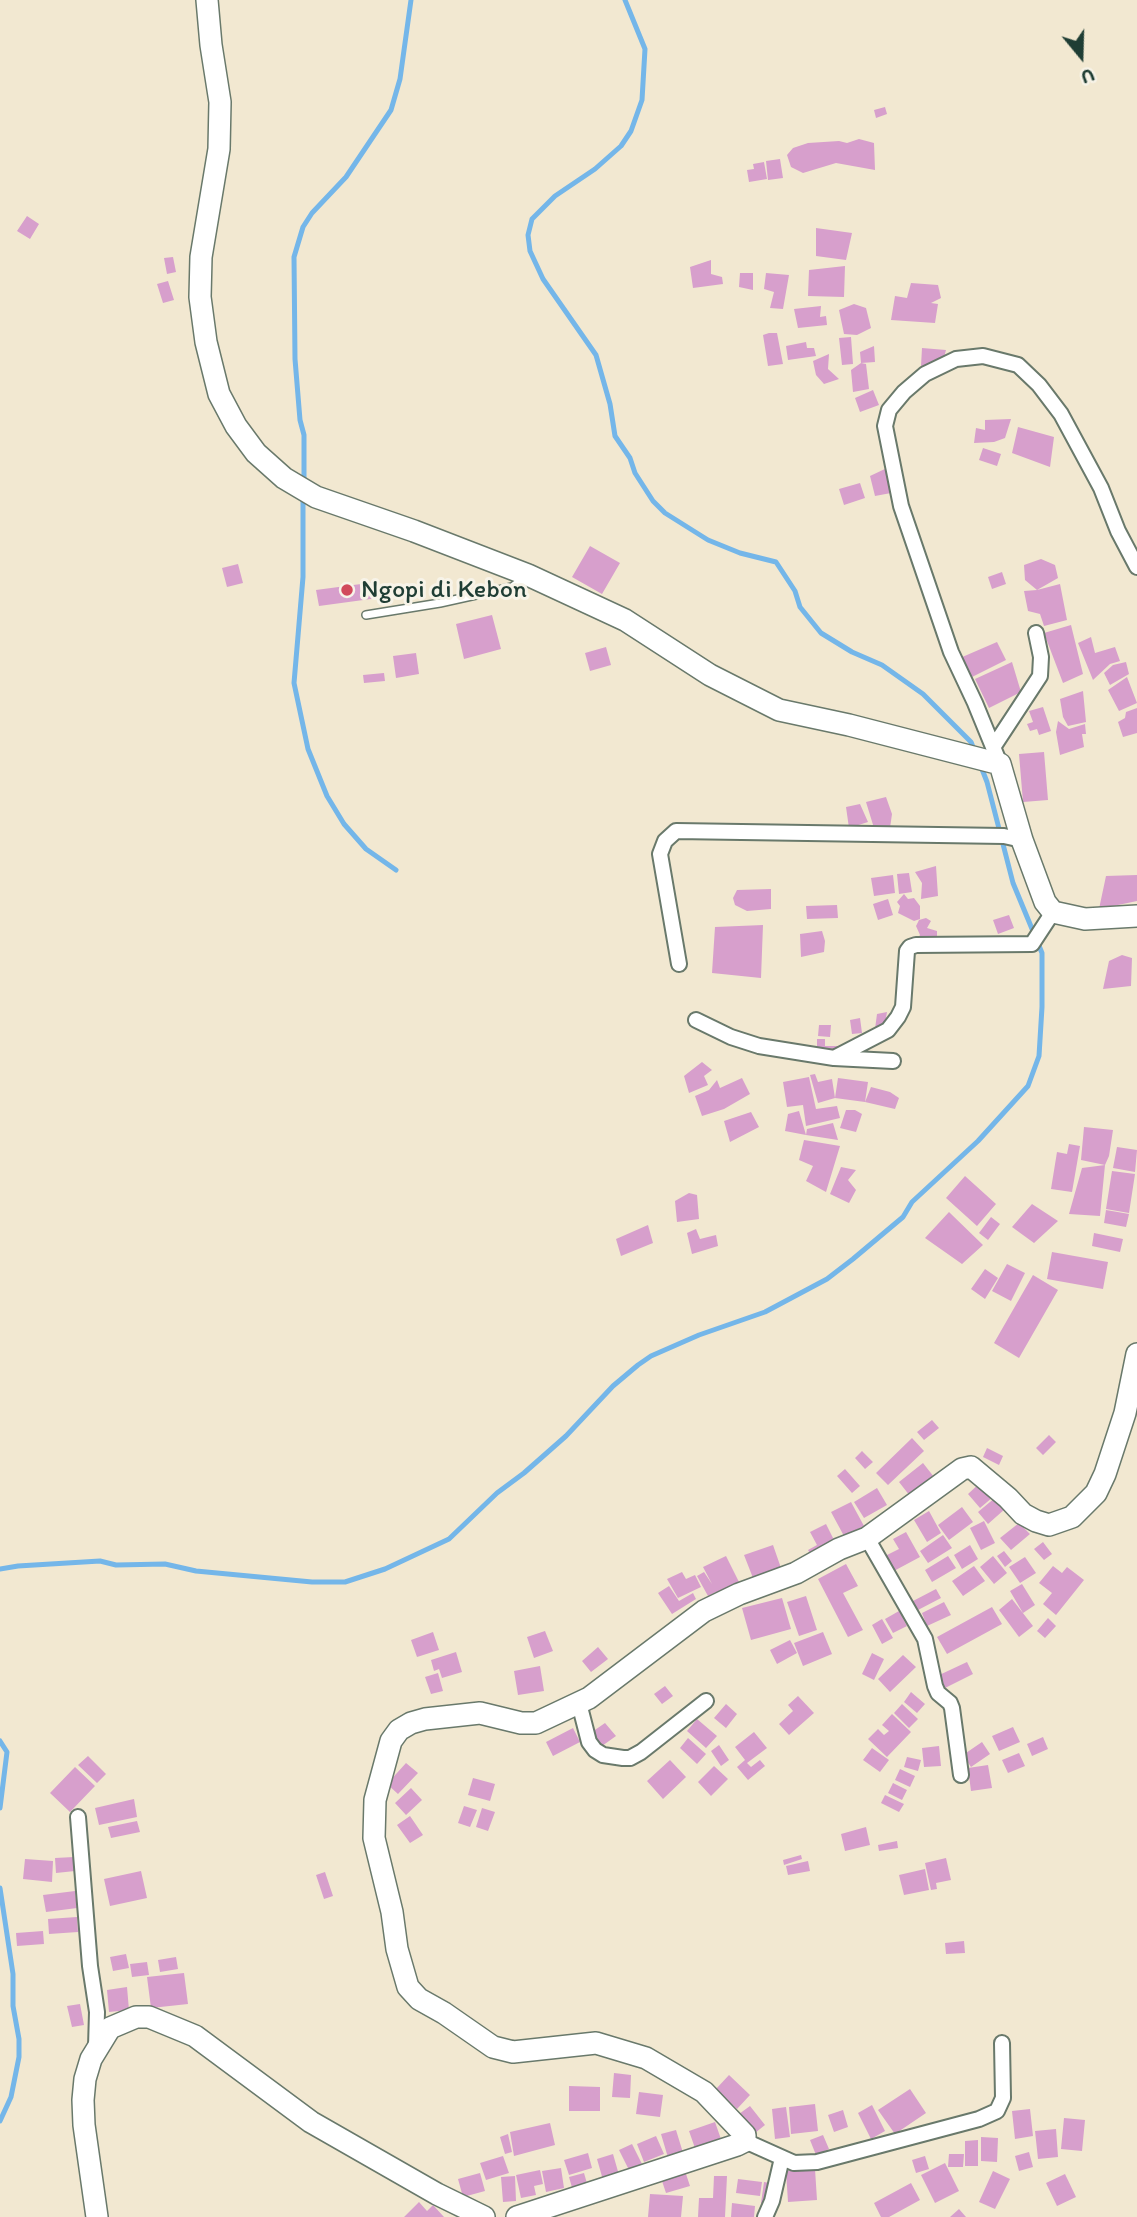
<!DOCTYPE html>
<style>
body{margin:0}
#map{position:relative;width:1137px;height:2217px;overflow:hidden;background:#f2e8d1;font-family:Itim,sans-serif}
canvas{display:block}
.north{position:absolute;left:1046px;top:21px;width:70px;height:70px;-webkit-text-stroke:5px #f7f3e8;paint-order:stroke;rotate:161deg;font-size:19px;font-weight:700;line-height:28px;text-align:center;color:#1f3d34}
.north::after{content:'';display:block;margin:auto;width:24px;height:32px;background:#1f3d34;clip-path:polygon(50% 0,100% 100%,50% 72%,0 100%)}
</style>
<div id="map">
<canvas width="1137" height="2217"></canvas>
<div class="north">U</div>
</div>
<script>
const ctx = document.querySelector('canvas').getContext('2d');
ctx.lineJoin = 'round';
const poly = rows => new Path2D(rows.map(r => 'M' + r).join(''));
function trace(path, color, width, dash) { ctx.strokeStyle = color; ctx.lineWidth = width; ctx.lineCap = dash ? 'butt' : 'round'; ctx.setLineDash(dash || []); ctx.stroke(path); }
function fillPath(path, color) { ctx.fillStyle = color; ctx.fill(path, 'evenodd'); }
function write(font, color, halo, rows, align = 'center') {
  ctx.font = font + ' Itim,sans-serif'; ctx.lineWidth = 6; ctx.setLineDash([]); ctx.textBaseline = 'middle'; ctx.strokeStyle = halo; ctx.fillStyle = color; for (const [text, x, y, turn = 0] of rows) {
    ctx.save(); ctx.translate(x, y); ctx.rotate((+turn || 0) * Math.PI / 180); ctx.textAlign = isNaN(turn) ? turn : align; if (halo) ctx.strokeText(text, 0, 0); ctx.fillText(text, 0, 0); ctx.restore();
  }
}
trace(poly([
 [625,0,645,49,642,100,631,131,621,146,595,169,555,196,532,219,528,235,530,251,543,279,596,355,610,404,615,436,630,458,635,473,653,501,665,513,708,540,740,553,776,562,795,591,800,607,821,633,852,652,882,665,923,694,971,742,975,752],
 [304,484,304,435,300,420,295,359,294,257,303,227,312,213,346,177,391,110,400,79,411,0],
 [303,498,303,577,294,683,308,749,327,796,344,824,366,849,396,870],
 [0,1569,18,1566,100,1561,116,1565,165,1564,196,1571,312,1582,345,1582,385,1569,449,1539,497,1493,524,1473,566,1436,613,1386,638,1365,651,1356,699,1335,765,1312,827,1279,853,1259,903,1217,912,1202,978,1141,1028,1086,1039,1056,1042,1007,1042,953,1013,883,987,782,980,764],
 [0,1741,7,1752,0,1808],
 [0,1888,13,1974,13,2006,19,2039,19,2057,11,2097,0,2121]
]), '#74b6e9', 5);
fillPath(poly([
 [885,107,887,114,876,118,874,110],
 [859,139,874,143,875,170,836,163,803,173,791,167,787,155,793,148,808,143,839,141,847,143],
 [780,159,783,178,768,180,766,161],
 [764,162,767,179,749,182,747,170,754,169,753,164],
 [27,216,39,224,30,239,17,231],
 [816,228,852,233,846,260,816,256],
 [173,257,176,272,167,274,164,258],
 [711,260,711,274,722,277,723,284,693,288,690,267],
 [845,266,844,297,808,296,809,270],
 [740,273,753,273,753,290,739,287],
 [766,273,789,275,783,309,770,308,774,292,764,289],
 [168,281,174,300,163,303,157,284],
 [911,283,938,285,941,298,931,303,938,304,935,323,891,320,895,296,907,298],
 [854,304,866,308,871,328,857,335,844,334,839,310],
 [821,306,820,317,826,316,827,325,798,328,794,309],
 [769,333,777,333,783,364,768,366,763,335],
 [851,337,853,364,842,365,839,338],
 [806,342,807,348,814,348,816,356,788,360,786,346],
 [874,346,875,362,861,363,866,364,869,389,853,392,851,370,861,363,860,352],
 [922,348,946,350,942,365,921,366],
 [829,354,828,369,839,379,824,384,816,375,813,361],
 [873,390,879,405,860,412,855,398],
 [1011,419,1005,438,994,442,974,443,976,428,985,430,985,420],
 [1018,427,1054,437,1050,467,1012,453],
 [983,448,1001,454,997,466,979,460],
 [887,468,891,493,875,496,870,476],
 [860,483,865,498,844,505,839,489],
 [590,546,620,563,602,594,572,577],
 [1041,559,1055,565,1058,578,1037,590,1060,584,1067,620,1044,626,1040,614,1028,611,1024,591,1037,590,1025,580,1024,565],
 [238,564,243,583,227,587,222,568],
 [1002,572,1006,584,992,589,988,577],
 [376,582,378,598,319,606,316,590],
 [492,615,501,649,464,659,456,624],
 [1071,625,1083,674,1063,683,1044,633],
 [1091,637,1095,653,1115,647,1120,661,1110,664,1093,680,1078,643],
 [997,642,1006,660,972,677,960,658],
 [606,647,611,665,590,671,585,653],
 [416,653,419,674,396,678,393,656],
 [1012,662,1021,692,989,708,975,679],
 [1126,662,1129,674,1110,685,1104,673,1113,665],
 [384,673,385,681,364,683,363,675],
 [1127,677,1137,703,1119,711,1108,690],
 [1083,691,1086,722,1068,726,1063,717,1060,699],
 [1043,707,1051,731,1039,735,1037,729,1030,731,1027,724,1033,722,1029,711],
 [1137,708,1137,733,1123,737,1118,722,1125,718,1126,712],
 [1058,721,1069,729,1085,724,1086,734,1082,734,1084,747,1060,755,1056,732],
 [1044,752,1048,800,1023,802,1019,754],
 [886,797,892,814,890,828,874,828,866,802],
 [860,804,868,822,849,828,846,807],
 [936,866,938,896,921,899,922,883,915,872],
 [909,873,912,892,899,894,897,874],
 [893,875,895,893,874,896,871,878],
 [1137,875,1137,901,1099,909,1106,876],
 [771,889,771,909,747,911,735,905,733,898,737,890],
 [904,894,908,899,914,898,920,906,920,919,914,921,898,913,900,906,897,902],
 [888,899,893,915,878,920,873,904],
 [837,905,838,918,807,919,806,906],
 [1009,915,1014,928,998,934,993,920],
 [926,918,931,921,927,928,937,931,937,941,916,942,920,935,916,926,919,920],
 [763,925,761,978,712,973,715,927],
 [822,931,825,941,824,952,801,957,800,934],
 [1122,955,1132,958,1131,986,1103,989,1109,961],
 [887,1012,884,1029,875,1029,877,1014],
 [860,1018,862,1033,852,1034,850,1020],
 [819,1025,831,1025,830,1037,818,1036],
 [817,1039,825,1039,825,1046,838,1046,838,1052,817,1052],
 [702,1062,712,1070,704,1076,708,1085,689,1093,684,1076],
 [815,1074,818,1082,832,1079,835,1098,818,1103,810,1075],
 [809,1077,816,1109,837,1106,840,1118,806,1126,803,1105,787,1107,783,1082],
 [742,1078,750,1094,724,1109,702,1116,695,1096,709,1090,717,1080,720,1088],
 [838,1078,868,1082,865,1102,835,1098],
 [871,1087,890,1092,899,1098,895,1109,865,1102],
 [846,1110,855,1110,862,1114,856,1132,840,1128],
 [799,1111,806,1135,785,1131,788,1114],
 [751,1112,759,1127,730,1142,724,1121],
 [833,1123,838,1140,806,1135,807,1129],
 [1084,1127,1113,1130,1109,1156,1105,1165,1100,1216,1069,1214,1082,1168,1105,1165,1081,1160],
 [804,1140,840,1146,826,1192,806,1181,813,1166,799,1160],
 [1069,1144,1080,1146,1072,1192,1051,1189,1057,1152,1067,1154],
 [1117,1147,1137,1150,1135,1172,1113,1168],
 [841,1167,856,1170,848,1180,856,1190,849,1203,830,1194],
 [1112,1171,1135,1174,1129,1213,1106,1209],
 [965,1176,996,1204,977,1226,946,1198],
 [689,1193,697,1195,699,1219,677,1222,675,1201],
 [1032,1204,1058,1221,1034,1243,1012,1227],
 [1106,1210,1129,1214,1126,1227,1104,1223],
 [949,1212,983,1245,962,1264,925,1238],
 [991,1217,1000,1224,988,1240,979,1233],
 [648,1225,653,1243,621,1256,616,1239],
 [696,1229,700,1239,716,1235,718,1246,692,1254,687,1233],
 [1094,1233,1123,1239,1120,1252,1092,1246],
 [1052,1252,1108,1262,1103,1289,1047,1279],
 [1007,1264,1025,1273,1011,1301,992,1291],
 [985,1269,998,1278,985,1299,971,1289],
 [1033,1275,1058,1290,1019,1358,994,1343],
 [932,1420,939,1428,924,1440,917,1432],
 [1049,1435,1056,1442,1043,1455,1036,1448],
 [912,1438,924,1451,888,1485,876,1473],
 [987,1448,1003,1456,999,1465,983,1457],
 [862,1451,873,1462,865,1469,855,1458],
 [923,1463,934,1477,910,1496,899,1482],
 [845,1469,860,1486,852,1493,837,1476],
 [981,1482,993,1497,980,1508,968,1494],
 [877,1488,887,1505,864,1518,854,1502],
 [996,1497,1005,1509,988,1524,978,1512],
 [851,1502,864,1526,844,1536,831,1512],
 [962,1507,973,1522,949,1540,938,1525],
 [929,1511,941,1533,927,1542,914,1520],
 [984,1521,995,1543,981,1550,970,1528],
 [1019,1523,1030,1534,1011,1550,1000,1538],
 [826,1524,835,1542,814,1560,808,1550,817,1545,810,1532],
 [906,1532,920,1557,892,1572,883,1557,899,1549,893,1539],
 [943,1535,952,1548,928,1563,920,1551],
 [1043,1542,1052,1554,1044,1560,1034,1549],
 [773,1545,781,1568,753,1578,744,1555],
 [970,1545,978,1559,962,1569,954,1555],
 [1004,1551,1012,1561,1005,1567,997,1556],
 [726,1556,740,1584,717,1595,716,1592,708,1596,697,1576,704,1572,712,1584,703,1567],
 [948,1556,956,1568,932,1582,925,1570],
 [993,1556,1007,1573,994,1584,980,1567],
 [1025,1557,1036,1573,1020,1583,1009,1567],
 [846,1564,858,1586,843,1593,863,1630,848,1637,818,1579],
 [974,1566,985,1581,963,1596,952,1581],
 [1053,1566,1062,1573,1067,1567,1084,1580,1056,1615,1043,1604,1052,1593,1039,1583],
 [682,1572,686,1579,695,1575,701,1587,678,1598,667,1579],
 [1022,1584,1035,1605,1023,1613,1010,1591],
 [669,1586,679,1601,693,1593,696,1599,672,1614,658,1593],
 [936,1589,941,1598,918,1610,913,1601],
 [806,1596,817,1630,799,1636,787,1602],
 [782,1598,791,1629,751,1640,742,1608],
 [1012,1599,1033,1626,1019,1637,999,1610],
 [944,1602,951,1615,927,1626,922,1613],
 [992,1607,1002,1624,947,1654,937,1637],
 [899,1611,907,1626,893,1633,885,1619],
 [1048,1618,1056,1626,1045,1638,1037,1631],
 [882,1619,893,1638,882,1644,872,1625],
 [545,1631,553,1651,534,1658,527,1637],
 [433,1632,439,1650,417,1657,411,1640],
 [823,1632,832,1654,803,1666,794,1643],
 [790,1640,797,1653,777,1664,770,1650],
 [598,1647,608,1659,591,1672,582,1661],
 [456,1652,462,1672,442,1678,439,1669,434,1671,431,1660],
 [872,1653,884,1659,874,1680,862,1674],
 [903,1655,916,1667,890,1692,878,1679],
 [967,1662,973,1674,941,1690,935,1677],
 [540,1666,544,1691,518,1695,514,1671],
 [438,1673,443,1691,431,1694,425,1677],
 [665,1686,673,1696,662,1704,654,1694],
 [911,1692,925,1704,917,1713,904,1702],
 [798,1696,814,1713,789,1735,779,1724,793,1711,788,1705],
 [726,1704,737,1714,726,1728,714,1718],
 [902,1704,918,1719,909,1728,894,1713],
 [892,1714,911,1732,887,1757,868,1739,878,1729,884,1735,889,1731,882,1725],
 [697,1719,717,1736,706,1748,687,1731],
 [605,1723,616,1736,602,1746,592,1732],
 [1013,1727,1020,1742,999,1751,992,1736],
 [573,1728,580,1742,553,1756,546,1742],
 [754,1732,767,1748,747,1763,751,1767,760,1760,765,1766,748,1780,737,1767,745,1760,735,1747],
 [1043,1737,1048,1749,1032,1756,1027,1744],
 [688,1738,706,1754,697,1764,680,1748],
 [982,1742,990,1754,971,1767,963,1755],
 [719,1745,729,1760,721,1766,711,1751],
 [939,1746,941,1766,924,1767,922,1748],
 [872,1748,889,1760,880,1772,863,1760],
 [1019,1753,1025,1766,1008,1773,1002,1760],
 [88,1756,106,1774,97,1783,78,1765],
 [907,1757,921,1760,918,1771,904,1767],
 [670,1760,686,1777,663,1799,647,1781],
 [406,1763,418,1773,398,1794,387,1784],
 [988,1765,992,1788,971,1791,968,1768],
 [714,1766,728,1779,711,1796,698,1782],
 [75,1767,95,1786,70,1812,50,1793],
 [900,1769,915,1776,910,1787,895,1780],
 [473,1778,495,1784,490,1801,468,1795],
 [893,1783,907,1790,902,1800,888,1793],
 [411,1788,422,1800,406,1815,395,1803],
 [885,1795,904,1804,899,1812,881,1803],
 [134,1799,137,1817,99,1825,95,1808],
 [464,1806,477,1810,470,1827,458,1823],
 [482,1808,495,1812,488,1831,476,1827],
 [410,1816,423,1835,410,1843,397,1825],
 [137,1821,140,1832,111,1838,108,1827],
 [866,1827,870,1845,845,1851,841,1834],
 [897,1841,898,1848,879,1851,878,1845],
 [801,1855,802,1859,784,1865,783,1860],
 [74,1857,75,1871,56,1873,55,1858],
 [946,1858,951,1880,936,1883,937,1889,931,1890,925,1863],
 [25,1859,53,1861,52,1882,23,1879],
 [808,1861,810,1871,788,1875,786,1866],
 [925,1869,929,1890,904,1895,899,1875],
 [141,1871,147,1898,110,1906,104,1879],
 [325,1872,333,1896,324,1899,316,1875],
 [75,1891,77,1908,46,1912,43,1895],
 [77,1917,78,1932,49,1934,48,1919],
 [43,1931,44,1944,17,1946,16,1933],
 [964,1941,965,1953,946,1954,945,1943],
 [126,1954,129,1968,113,1971,110,1957],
 [176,1957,178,1969,160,1972,158,1960],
 [147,1962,149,1975,132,1977,130,1964],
 [184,1973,188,2004,151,2008,147,1977],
 [127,1987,129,2010,109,2012,107,1990],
 [80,2004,84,2025,72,2027,67,2006],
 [614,2073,631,2075,630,2098,612,2097],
 [729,2075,750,2095,737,2109,716,2089],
 [569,2086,600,2087,600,2111,569,2111],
 [910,2089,926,2113,895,2134,878,2110],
 [639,2092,663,2095,660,2117,636,2114],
 [815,2104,818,2131,791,2134,789,2107],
 [872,2105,885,2131,871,2139,858,2113],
 [750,2106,765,2125,755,2133,739,2114],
 [786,2107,790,2137,775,2139,772,2109],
 [1030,2109,1033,2136,1015,2139,1012,2111],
 [843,2110,848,2127,834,2132,828,2115],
 [1064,2118,1085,2120,1082,2151,1061,2149],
 [715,2122,722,2142,696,2151,689,2131],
 [550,2123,555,2145,514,2156,510,2132],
 [1056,2129,1058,2157,1038,2159,1035,2131],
 [676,2130,684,2156,669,2161,661,2134],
 [508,2134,512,2152,505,2154,500,2137],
 [823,2135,829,2149,816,2155,810,2140],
 [656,2136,664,2154,644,2162,637,2144],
 [981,2137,998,2138,997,2162,981,2161],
 [978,2140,978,2166,965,2166,965,2141],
 [632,2144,643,2166,630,2172,619,2150],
 [1029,2152,1033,2167,1019,2171,1015,2156],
 [588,2153,592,2168,569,2175,564,2160],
 [613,2154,619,2175,603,2180,597,2159],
 [949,2154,964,2154,963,2167,948,2167],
 [503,2156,509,2173,486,2180,480,2163],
 [925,2156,929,2169,916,2173,912,2160],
 [945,2163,959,2191,935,2203,921,2175],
 [561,2168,564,2188,546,2192,542,2171],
 [815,2169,817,2200,788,2202,786,2171],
 [540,2170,543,2184,534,2186,536,2195,521,2198,516,2175],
 [685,2171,690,2186,666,2193,661,2178],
 [993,2171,1010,2179,995,2209,979,2202],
 [480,2173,485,2191,463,2197,458,2179],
 [584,2173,588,2187,573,2191,569,2177],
 [1065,2174,1076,2197,1057,2206,1046,2183],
 [515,2176,516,2201,503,2202,501,2177],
 [714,2176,727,2176,725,2217,698,2217,699,2198,713,2198],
 [738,2179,762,2182,760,2196,736,2193],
 [764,2182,770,2183,766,2204,761,2203],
 [911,2183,920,2200,889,2217,881,2217,874,2203],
 [650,2194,683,2196,681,2217,648,2217],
 [419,2202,427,2211,433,2205,444,2217,404,2217],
 [732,2203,755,2206,754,2217,731,2217],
 [959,2209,966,2217,950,2217]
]), '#d79fcc');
const lane = poly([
 [366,615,440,603,512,587,524,578]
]);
const street = poly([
 [994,746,1040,676,1041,657,1036,633],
 [1000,764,975,703,951,652,901,506,885,426,889,410,904,392,925,374,956,359,983,356,1018,365,1039,385,1061,414,1101,488,1118,531,1137,567],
 [679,964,660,854,665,841,676,831,1004,836,1022,840],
 [696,1020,731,1037,759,1046,834,1058,893,1061],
 [834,1058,888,1030,898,1017,903,1007,907,951,910,947,916,945,1032,944,1053,912],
 [867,1538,925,1639,935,1686,938,1693,950,1703,952,1708,961,1775],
 [579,1703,589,1742,595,1750,603,1755,623,1758,630,1758,641,1752,706,1701],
 [78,1817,90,1966,97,2012,96,2047],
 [745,2141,794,2163,817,2162,979,2119,997,2111,1003,2098,1002,2043],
 [765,2217,772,2201,782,2158]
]);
const secondary = poly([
 [207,0,211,45,220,102,219,149,201,257,200,297,206,342,219,394,236,426,256,453,284,478,316,497,414,531,528,575,625,620,710,675,779,710,849,725,1000,764,1022,840,1045,902,1053,912,1085,919,1137,916],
 [97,2217,84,2125,83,2100,85,2079,91,2059,110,2028,136,2017,149,2017,195,2036,311,2122,437,2194,484,2217],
 [517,2217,737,2145,745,2141,745,2135,704,2092,646,2058,596,2043,513,2052,493,2047,444,2013,419,1999,408,1987,397,1949,392,1912,374,1838,375,1800,391,1741,399,1730,411,1723,425,1719,480,1713,521,1723,536,1723,589,1698,704,1611,739,1594,796,1573,839,1549,867,1538,962,1469,971,1467,1008,1498,1023,1514,1036,1521,1049,1525,1072,1517,1096,1493,1105,1474,1125,1413,1137,1354]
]);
trace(lane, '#69796b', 10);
trace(street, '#69796b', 18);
trace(secondary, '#69796b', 24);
trace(lane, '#fff', 7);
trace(street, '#fff', 14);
trace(secondary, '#fff', 21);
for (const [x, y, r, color] of [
 [347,590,7,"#d1495b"]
]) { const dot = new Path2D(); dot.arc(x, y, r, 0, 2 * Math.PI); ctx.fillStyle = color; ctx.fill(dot); trace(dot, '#f7f3e8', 2.5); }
write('26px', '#1f3d34', '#f7f3e8', [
 ["Ngopi di Kebon",361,590]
], 'left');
</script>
